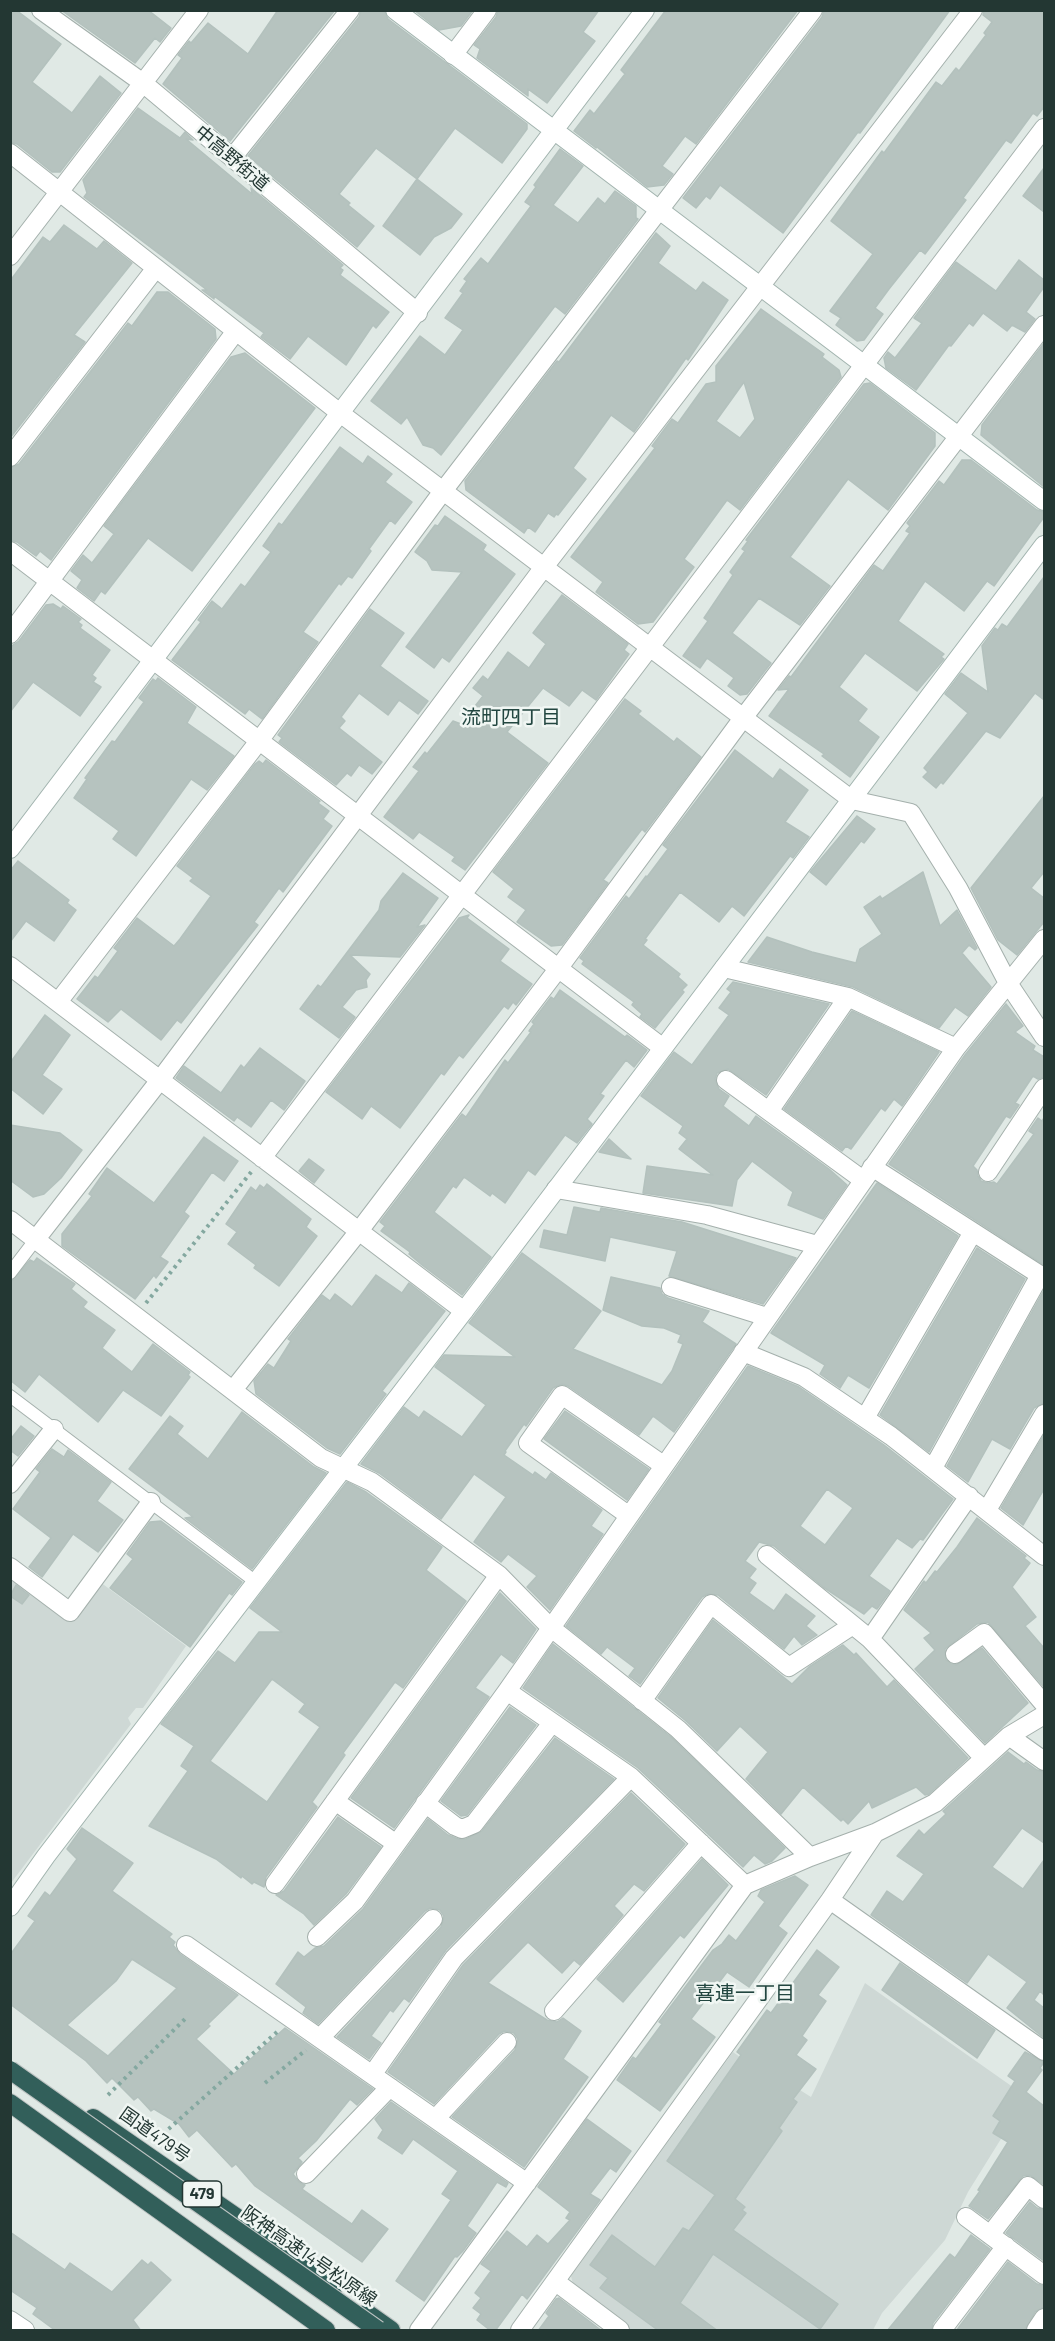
<!DOCTYPE html>
<meta charset="utf-8">
<style>
body{margin:0}
#map{position:relative;width:1055px;height:2341px;overflow:hidden;background:#e0e9e5;font-family:Barlow,sans-serif}
canvas{display:block}
.frame{position:absolute;inset:0;border:12px solid #233733;pointer-events:none}
</style>
<div id="map">
<canvas width="1055" height="2341"></canvas>
<div class="frame"></div>
</div>
<script>
const ctx = document.querySelector('canvas').getContext('2d');
ctx.lineJoin = 'round';
function fillPath(path, color) { ctx.fillStyle = color; ctx.fill(path, 'evenodd'); }
const poly = rows => new Path2D(rows.map(r => 'M' + r).join(''));
function trace(path, color, width, dash) { ctx.strokeStyle = color; ctx.lineWidth = width; ctx.lineCap = dash ? 'butt' : 'round'; ctx.setLineDash(dash || []); ctx.stroke(path); }
function write(font, color, halo, rows, align = 'center') {
  ctx.font = font + ' Barlow,"Noto Sans JP",sans-serif'; ctx.lineWidth = 5; ctx.setLineDash([]); ctx.textBaseline = 'middle'; ctx.strokeStyle = halo; ctx.fillStyle = color; for (const [text, x, y, turn = 0] of rows) {
    ctx.save(); ctx.translate(x, y); ctx.rotate((+turn || 0) * Math.PI / 180); ctx.textAlign = isNaN(turn) ? turn : align; if (halo) ctx.strokeText(text, 0, 0); ctx.fillText(text, 0, 0); ctx.restore();
  }
}
fillPath(poly([
 [10,1577,70,1622,100,1582,186,1646,143,1708,136,1708,128,1718,131,1724,11,1883],
 [865,1983,1027,2097,968,2192,945,2240,882,2313,873,2330,631,2330,574,2288,571,2276,733,2052,780,2086,784,2080,811,2097]
]), '#ced8d5');
const building = poly([
 [10,10,16,10,61,44,32,82,72,113,100,76,121,93,60,172,52,172,17,144,10,142,10,10],
 [61,10,148,10,171,28,160,42,155,38,135,63,61,10],
 [278,10,335,10,230,141,163,84,182,58,178,55,189,41,191,43,208,23,248,54,278,10],
 [361,10,384,10,388,19,527,124,527,129,502,163,455,128,417,179,376,148,339,194,350,203,348,205,374,226,357,247,248,156,359,17,361,10],
 [414,10,473,10,461,26,439,30,414,10],
 [498,10,599,10,583,32,595,41,547,103,528,89,528,96,477,58,480,49,474,45,496,17,498,10],
 [666,10,798,10,696,144,685,136,662,166,673,174,664,185,647,187,597,147,596,148,574,131,590,110,594,114,625,74,621,70,666,10],
 [824,10,950,10,860,133,858,132,783,233,720,185,710,199,706,196,696,208,683,198,822,17,824,10],
 [984,10,1044,10,1044,107,1037,116,1033,113,1011,143,1006,140,963,198,966,200,925,254,920,250,889,289,875,308,883,314,864,340,857,341,836,325,841,318,830,311,873,254,831,221,882,151,884,153,936,82,942,86,956,68,959,71,986,35,984,33,992,22,983,15,984,10],
 [138,108,180,138,185,132,193,140,186,139,252,194,251,188,343,265,340,268,343,270,340,275,389,312,376,328,373,325,346,365,308,336,290,359,261,337,264,333,214,296,214,299,202,290,207,290,84,197,87,193,83,180,138,108],
 [560,149,583,166,553,205,578,223,598,198,605,204,615,191,636,206,636,218,638,219,565,314,555,306,441,455,433,448,423,445,407,417,401,424,371,401,420,336,445,355,463,330,445,318,463,293,460,291,467,281,464,279,481,258,488,264,531,206,525,202,536,187,534,185,560,149],
 [1044,168,1044,212,1023,196,1044,168],
 [417,179,462,214,451,228,434,237,420,255,383,226,417,179],
 [64,225,97,249,104,241,132,263,74,335,85,342,10,438,10,281,43,237,50,242,64,225],
 [656,233,670,246,658,263,696,291,703,282,728,300,688,360,686,358,634,432,611,415,573,468,586,479,558,515,556,514,554,517,548,513,535,532,528,527,524,533,466,490,465,481,557,361,559,362,656,233],
 [1019,260,1044,280,1044,287,1026,312,1035,319,1025,332,1012,325,1007,331,983,313,973,326,969,323,951,346,949,345,916,390,886,368,884,358,888,352,895,358,922,323,914,318,956,262,996,291,1019,260],
 [157,292,168,292,215,329,216,339,53,557,51,560,40,551,36,556,17,542,10,540,10,468,19,464,128,323,132,326,157,292],
 [761,309,824,354,822,357,839,370,841,377,740,510,727,500,684,559,694,567,653,622,638,624,596,592,603,582,571,557,655,448,652,446,672,419,678,423,706,384,716,382,716,366,761,309],
 [744,382,755,419,740,438,716,421,744,382],
 [1044,343,1044,487,981,435,982,425,1044,343],
 [245,353,315,408,192,571,148,538,105,594,101,591,94,601,77,588,82,580,71,571,83,555,92,563,114,534,104,526,231,357,245,353],
 [870,383,935,433,935,446,888,510,848,479,790,557,830,586,800,625,759,598,732,633,771,663,747,694,740,695,728,686,734,678,707,658,700,668,683,656,708,621,704,618,733,575,730,572,745,551,742,549,748,541,746,540,864,384,870,383],
 [340,447,363,464,368,456,392,474,385,482,412,502,395,524,390,520,369,549,371,551,352,578,348,576,341,585,339,583,303,632,318,642,262,719,249,709,245,714,172,660,201,622,198,620,212,601,222,609,241,584,245,587,271,552,263,546,279,523,282,525,340,447],
 [962,460,971,460,1037,510,1044,512,1044,517,994,586,987,581,964,611,925,581,898,621,944,654,941,657,944,659,917,691,865,653,839,687,867,709,858,721,879,737,850,777,822,756,824,754,769,716,789,689,778,690,789,676,791,677,874,565,883,571,910,533,906,531,910,526,907,523,939,481,944,485,962,460],
 [445,516,486,545,483,550,515,574,449,662,442,657,434,668,406,647,462,572,432,570,427,561,415,552,435,525,438,526,445,516],
 [1044,577,1044,700,1035,693,1000,738,986,731,943,784,941,782,936,788,923,777,928,772,924,768,968,713,945,694,961,673,988,692,982,646,995,628,998,630,1002,624,1007,627,1044,577],
 [562,595,628,644,624,650,629,654,596,700,582,690,569,706,543,688,507,732,548,763,465,870,452,861,455,857,419,832,413,839,384,817,419,771,413,767,425,752,427,754,453,721,461,724,483,696,473,688,483,676,488,680,508,652,529,668,546,644,533,633,562,595],
 [53,604,61,609,63,606,81,619,78,622,82,625,80,628,110,650,92,675,96,678,93,682,101,687,80,716,33,682,10,712,10,647,19,641,46,605,53,604],
 [370,609,404,633,380,666,428,701,418,714,399,700,388,715,359,693,341,717,345,721,339,728,382,762,372,774,359,765,351,776,347,773,336,785,279,742,282,738,278,735,370,609],
 [158,678,196,707,187,723,234,756,207,790,191,779,136,856,113,839,119,831,74,798,87,779,85,778,112,741,115,742,144,702,139,698,153,679,156,681,158,678],
 [625,699,641,711,638,714,674,742,677,738,701,757,645,832,642,829,603,880,608,883,562,945,551,946,517,922,526,910,508,897,514,889,493,872,625,699],
 [735,750,773,779,780,769,808,790,785,822,809,837,793,858,790,856,744,916,732,906,719,922,680,892,645,939,647,940,643,945,680,974,678,977,687,985,682,990,684,992,655,1028,640,1017,642,1014,632,1005,634,1002,582,964,584,961,580,958,626,896,629,899,646,876,647,877,668,849,663,845,735,750],
 [266,760,320,801,318,803,329,811,323,819,332,826,283,892,279,888,254,922,258,925,181,1023,177,1020,161,1040,121,1009,108,1022,77,999,95,976,98,978,118,951,114,948,137,918,174,946,180,939,211,896,190,881,193,878,177,866,255,764,259,761,263,764,266,760],
 [1044,796,1044,872,1031,888,1044,898,1044,922,1017,955,998,940,971,888,1044,796],
 [857,816,875,829,864,843,861,841,826,885,810,872,857,816],
 [18,861,69,900,67,903,76,910,54,941,26,921,10,942,10,871,18,861],
 [923,872,940,926,957,910,977,948,975,950,969,945,962,953,991,987,968,1016,955,1007,939,1028,853,987,748,962,767,937,812,952,856,963,860,949,882,934,864,907,880,896,882,899,923,872],
 [403,873,438,898,417,927,425,925,400,957,350,955,370,974,366,980,367,987,356,990,342,1007,355,1017,339,1038,300,1009,318,985,321,987,379,910,381,901,403,873],
 [469,915,467,918,509,949,500,961,532,984,516,1005,513,1002,508,1009,504,1006,463,1058,459,1055,444,1075,441,1073,400,1128,371,1106,362,1119,326,1092,459,918,469,915],
 [733,982,829,1004,766,1095,728,1069,717,1073,715,1079,719,1089,729,1096,723,1106,749,1126,756,1116,829,1169,847,1185,823,1219,788,1205,793,1192,752,1161,737,1180,732,1206,643,1193,647,1166,713,1175,679,1149,687,1139,679,1133,683,1126,641,1096,674,1052,692,1065,729,1015,719,1008,731,992,727,989,733,982],
 [560,990,625,1037,627,1035,647,1050,634,1067,626,1060,600,1094,604,1096,587,1119,592,1124,577,1143,565,1135,535,1175,528,1170,505,1203,492,1193,490,1196,464,1177,456,1188,453,1186,434,1212,491,1257,462,1295,422,1265,409,1254,410,1252,381,1231,385,1226,380,1222,462,1114,466,1117,505,1060,508,1063,531,1032,529,1031,534,1024,532,1022,551,997,554,999,560,990],
 [1006,1004,1023,1026,1015,1032,1035,1046,1033,1050,1044,1057,1044,1077,1038,1079,1033,1076,1015,1103,1019,1105,1010,1118,1006,1116,973,1166,977,1170,978,1176,981,1181,988,1183,994,1182,997,1184,1034,1134,1029,1131,1038,1118,1042,1121,1044,1118,1044,1265,889,1164,965,1055,1006,1004],
 [852,1011,939,1052,902,1106,894,1099,885,1111,881,1108,851,1149,846,1146,842,1151,784,1109,852,1011],
 [45,1015,70,1035,42,1075,62,1089,43,1114,10,1088,10,1063,45,1015],
 [260,1048,305,1081,284,1110,271,1100,251,1127,237,1117,234,1121,176,1078,184,1066,221,1093,241,1065,244,1068,260,1048],
 [10,1125,60,1133,82,1150,61,1178,44,1194,33,1197,10,1180,10,1125],
 [204,1137,238,1161,224,1181,212,1172,184,1212,189,1216,160,1257,168,1262,156,1278,154,1275,135,1299,62,1246,62,1234,92,1196,89,1194,107,1168,154,1203,204,1137],
 [609,1139,631,1159,599,1152,609,1139],
 [309,1159,324,1170,314,1183,299,1171,309,1159],
 [877,1183,958,1236,869,1388,848,1375,840,1388,820,1374,825,1365,771,1333,877,1183],
 [267,1184,311,1219,306,1227,317,1236,279,1286,254,1268,256,1265,228,1244,237,1232,226,1224,251,1187,256,1191,260,1185,264,1188,267,1184],
 [574,1207,600,1212,601,1208,682,1222,796,1258,763,1304,669,1276,677,1251,610,1237,605,1261,540,1247,544,1230,567,1235,574,1207],
 [977,1248,1025,1279,929,1452,880,1415,977,1248],
 [522,1253,601,1311,573,1349,662,1385,672,1371,683,1344,678,1342,681,1335,664,1328,642,1326,603,1310,611,1277,660,1288,662,1294,668,1298,709,1311,702,1322,736,1344,674,1432,653,1416,639,1435,568,1386,562,1384,553,1388,526,1426,524,1424,505,1451,506,1452,504,1455,533,1475,535,1472,546,1480,551,1473,602,1510,591,1526,603,1534,550,1610,527,1587,537,1576,508,1554,501,1562,474,1542,506,1497,474,1474,441,1519,379,1473,361,1464,404,1407,419,1418,424,1411,462,1437,486,1405,435,1367,444,1355,515,1357,469,1323,522,1253],
 [37,1258,75,1284,71,1289,87,1302,83,1307,115,1330,102,1348,132,1372,153,1344,190,1372,188,1375,190,1377,161,1416,123,1390,98,1422,39,1374,25,1392,10,1380,10,1283,30,1260,34,1262,37,1258],
 [376,1275,402,1293,409,1283,445,1311,382,1391,386,1394,340,1454,327,1448,256,1394,254,1381,268,1364,274,1368,291,1341,288,1339,322,1295,330,1301,335,1294,352,1307,376,1275],
 [1044,1290,1044,1403,1034,1408,1010,1449,992,1439,968,1482,947,1466,1044,1290],
 [748,1366,799,1387,884,1445,953,1499,923,1540,920,1539,912,1548,897,1538,869,1576,890,1591,877,1609,872,1606,864,1614,823,1587,774,1546,759,1542,745,1561,756,1569,749,1578,756,1583,749,1593,774,1611,786,1594,815,1616,806,1626,817,1635,802,1645,794,1636,784,1649,718,1595,707,1594,702,1597,640,1684,629,1676,635,1668,607,1647,601,1654,566,1626,748,1366],
 [827,1489,853,1508,825,1545,800,1526,827,1489],
 [565,1411,649,1469,627,1500,544,1439,565,1411],
 [242,1412,314,1467,326,1473,252,1569,185,1518,193,1517,129,1469,170,1416,183,1426,177,1434,208,1459,242,1412],
 [21,1426,34,1436,18,1456,10,1450,10,1440,21,1426],
 [1044,1435,1044,1489,1023,1525,1001,1508,1044,1435],
 [52,1449,64,1457,68,1450,111,1482,97,1501,123,1520,98,1552,73,1534,42,1577,29,1567,51,1538,13,1509,40,1472,36,1469,52,1449],
 [347,1482,366,1492,442,1547,426,1570,466,1601,403,1688,395,1682,343,1753,345,1755,312,1802,317,1807,266,1877,264,1887,254,1882,252,1884,242,1876,241,1878,216,1859,149,1826,188,1771,181,1766,194,1746,161,1724,218,1651,235,1663,259,1632,282,1632,250,1608,347,1482],
 [272,1679,305,1704,299,1712,320,1727,267,1802,210,1761,272,1679],
 [977,1518,1026,1556,1024,1558,1030,1563,1012,1587,1036,1617,1025,1626,1044,1648,1044,1687,988,1622,977,1624,945,1649,946,1660,956,1665,982,1648,1028,1703,985,1743,915,1669,935,1650,924,1638,931,1633,904,1610,924,1581,926,1583,935,1571,937,1572,957,1547,977,1518],
 [161,1521,242,1582,232,1595,229,1593,190,1647,110,1588,133,1559,127,1554,150,1522,161,1521],
 [16,1585,29,1595,22,1604,10,1596,16,1585],
 [500,1593,536,1629,513,1663,501,1654,475,1688,489,1697,394,1828,351,1798,500,1593],
 [713,1620,792,1684,809,1667,843,1645,854,1655,856,1653,887,1687,894,1680,968,1758,929,1794,925,1795,916,1787,872,1808,869,1801,848,1824,843,1819,841,1821,803,1787,781,1814,746,1779,768,1752,740,1726,717,1751,686,1721,658,1698,713,1620],
 [553,1644,671,1737,785,1848,772,1861,765,1864,754,1855,743,1867,638,1768,523,1688,553,1644],
 [510,1707,536,1725,467,1815,461,1816,441,1801,510,1707],
 [555,1738,614,1779,446,1950,409,2002,404,1998,393,2012,390,2010,371,2036,381,2043,369,2059,337,2037,441,1927,444,1916,440,1910,430,1908,425,1911,318,2024,303,2013,306,2007,276,1984,298,1952,304,1957,315,1948,324,1946,363,1909,428,1819,448,1835,458,1839,466,1839,482,1831,555,1738],
 [1008,1752,1024,1764,1026,1762,1037,1770,1044,1772,1044,1843,1022,1828,992,1867,1023,1889,1044,1860,1044,1995,1040,1991,1034,2000,1044,2008,1044,2038,1007,2008,1027,1982,988,1954,967,1983,871,1915,887,1891,903,1902,924,1874,897,1856,919,1830,924,1835,946,1814,943,1811,1008,1752],
 [631,1793,685,1844,644,1891,634,1884,614,1906,623,1915,580,1965,574,1960,562,1973,528,1942,488,1983,547,2020,557,2022,563,2018,581,2031,563,2059,588,2077,524,2167,452,2117,515,2050,518,2039,514,2033,504,2031,499,2034,434,2104,388,2072,463,1965,631,1793],
 [338,1817,381,1847,346,1894,314,1925,304,1914,276,1895,284,1891,338,1817],
 [82,1828,133,1863,112,1891,172,1934,169,1937,175,1942,173,1945,180,1954,238,1995,208,2024,210,2026,196,2039,234,2074,285,2028,373,2089,357,2105,350,2099,316,2141,298,2158,302,2162,293,2174,299,2182,305,2185,302,2189,352,2224,362,2210,388,2229,362,2262,255,2186,236,2164,232,2167,197,2130,189,2137,179,2124,154,2109,151,2111,138,2097,134,2100,112,2078,107,2083,86,2061,10,2004,10,1955,35,1921,28,1916,45,1892,50,1896,77,1859,67,1849,82,1828],
 [132,1959,177,1988,108,2056,67,2025,116,1981,132,1959],
 [702,1859,728,1885,684,1938,680,1935,623,2002,597,1979,702,1859],
 [795,1876,808,1885,778,1926,787,1933,749,1987,727,1972,691,2019,715,2037,660,2111,617,2080,633,2057,636,2059,662,2024,659,2022,713,1950,722,1944,729,1935,736,1941,765,1902,758,1896,761,1890,795,1876],
 [817,1950,839,1967,818,1995,826,2001,802,2036,807,2040,796,2055,816,2069,793,2099,797,2102,779,2128,782,2131,735,2199,745,2207,742,2210,746,2213,733,2230,838,2304,820,2329,713,2254,680,2303,718,2331,659,2331,600,2288,608,2278,590,2265,612,2235,655,2267,683,2228,689,2231,715,2195,667,2161,741,2055,737,2052,767,2010,771,2013,817,1950],
 [900,1963,995,2030,977,2058,882,1990,900,1963],
 [1025,2052,1044,2062,1040,2068,1042,2070,1026,2092,1044,2106,1044,2185,1030,2175,1023,2176,988,2219,969,2206,980,2191,978,2190,1008,2142,993,2133,1000,2121,993,2116,1015,2081,1008,2076,1025,2052],
 [391,2102,508,2183,506,2187,497,2182,467,2226,476,2233,463,2251,457,2257,455,2256,424,2301,396,2281,451,2200,442,2194,458,2171,413,2139,402,2154,378,2138,383,2130,375,2119,391,2102],
 [587,2119,631,2151,616,2172,610,2168,590,2194,600,2200,527,2299,522,2294,495,2331,491,2331,477,2320,481,2314,473,2308,481,2298,475,2293,491,2271,481,2264,507,2231,527,2247,537,2235,548,2244,570,2220,566,2218,570,2212,538,2187,587,2119],
 [1030,2202,1037,2208,1044,2210,1044,2261,1006,2233,1030,2202],
 [10,2232,65,2270,70,2263,112,2292,142,2260,148,2265,151,2262,171,2280,133,2320,141,2331,56,2331,33,2314,37,2308,10,2290,10,2232],
 [971,2235,990,2249,933,2323,931,2331,887,2331,950,2254,955,2258,971,2235],
 [1008,2262,1037,2284,1044,2286,1044,2307,1035,2312,1025,2331,956,2331,1008,2262],
 [559,2298,602,2331,538,2331,549,2316,546,2313,556,2299,559,2298]
]);
fillPath(building, '#b6c3bf');
trace(building, '#b3c1bd', 1.5);
const lane = poly([
 [10,1273,36,1239],
 [10,1396,256,1582]
]);
const street = poly([
 [41,10,143,83,418,313],
 [453,55,487,10],
 [10,153,340,413,852,800,911,813,958,888,1008,983,1044,1037],
 [232,158,350,10],
 [10,256,199,10],
 [10,457,156,268],
 [10,551,663,1048],
 [10,634,236,331],
 [10,966,464,1311],
 [724,968,848,997,956,1048],
 [58,1002,259,741,443,491,813,10],
 [726,1080,863,1180],
 [769,1111,848,997],
 [262,1158,1044,128],
 [872,1167,1040,1275,933,1468],
 [988,1172,1044,1088],
 [556,1189,707,1215,817,1245],
 [10,1220,321,1458,372,1482,499,1575,550,1627,678,1729,810,1857],
 [36,1239,160,1080,544,567,973,10],
 [671,1287,767,1317],
 [743,1352,804,1377,891,1436,1044,1556],
 [233,1390,359,1231,558,969,743,718,1044,325],
 [865,1418,973,1232],
 [10,1484,54,1429],
 [987,1510,1044,1414],
 [628,1515,528,1443,562,1395,663,1465],
 [767,1555,870,1639,984,1758],
 [10,1567,70,1612,151,1502],
 [870,1639,969,1496],
 [955,1654,984,1633,1044,1704],
 [507,1691,631,1777,745,1885],
 [642,1701,711,1604,789,1667,853,1625],
 [1009,1736,1044,1761],
 [335,1801,395,1843],
 [425,1803,455,1826,462,1829,474,1824,552,1723],
 [275,1884,499,1575],
 [830,1900,1044,2051],
 [317,1937,355,1901,507,1691,956,1048,1044,939],
 [186,1945,527,2183],
 [554,2011,701,1843],
 [320,2038,433,1919],
 [372,2075,454,1958,631,1777],
 [436,2118,507,2042],
 [306,2174,390,2087],
 [966,2217,1044,2275],
 [990,2235,1028,2186,1044,2199],
 [556,2282,620,2330],
 [10,2320,25,2330],
 [419,2330,745,1885,810,1857,875,1833,935,1803,1009,1736,1044,1715],
 [520,2330,830,1900,875,1833],
 [942,2330,1006,2246],
 [1036,2330,1044,2318]
]);
const secondary = poly([
 [395,10,1044,501],
 [10,849,645,10],
 [10,1907,46,1856,464,1311,1044,545]
]);
const highway = poly([
 [10,2103,326,2330],
 [93,2118,262,2235,333,2288],
 [367,2313,391,2330]
]);
trace(lane, '#a4b0ac', 14);
trace(street, '#a4b0ac', 20);
trace(secondary, '#a1b3ae', 20);
trace(highway, '#bdc3c2', 20);
trace(poly([
 [146,1303,252,1171],
 [265,2083,306,2050],
 [108,2095,186,2018],
 [163,2134,278,2031]
]), '#84a8a0', 4, [3, 4.5]);
trace(lane, '#fff', 12);
trace(street, '#fff', 18);
trace(secondary, '#fff', 18);
trace(highway, '#325f5a', 18);
const highwayBridge = poly([
 [10,2070,378,2330]
]);
trace(highwayBridge, '#bdc3c2', 20, []);
trace(highwayBridge, '#325f5a', 18);
for (const [x, y, w] of [
 [202,2194,39]
]) { const box = new Path2D(); box.roundRect(x - w / 2, y - 13, w, 26, 4.5); ctx.fillStyle = '#f0f6f3'; ctx.fill(box); trace(box, '#233733', 1.5); }
write('bold 16px', '#233733', null, [
 ["479",202,2194]
]);
write('18px', '#233733', '#f0f6f3', [
 ["中高野街道",232,158,40],
 ["国道479号",155,2135,35],
 ["阪神高速14号松原線",309,2256,35]
]);
write('20px', '#224640', '#f0f6f3', [
 ["流町四丁目",511,717],
 ["喜連一丁目",745,1993]
]);
</script>
